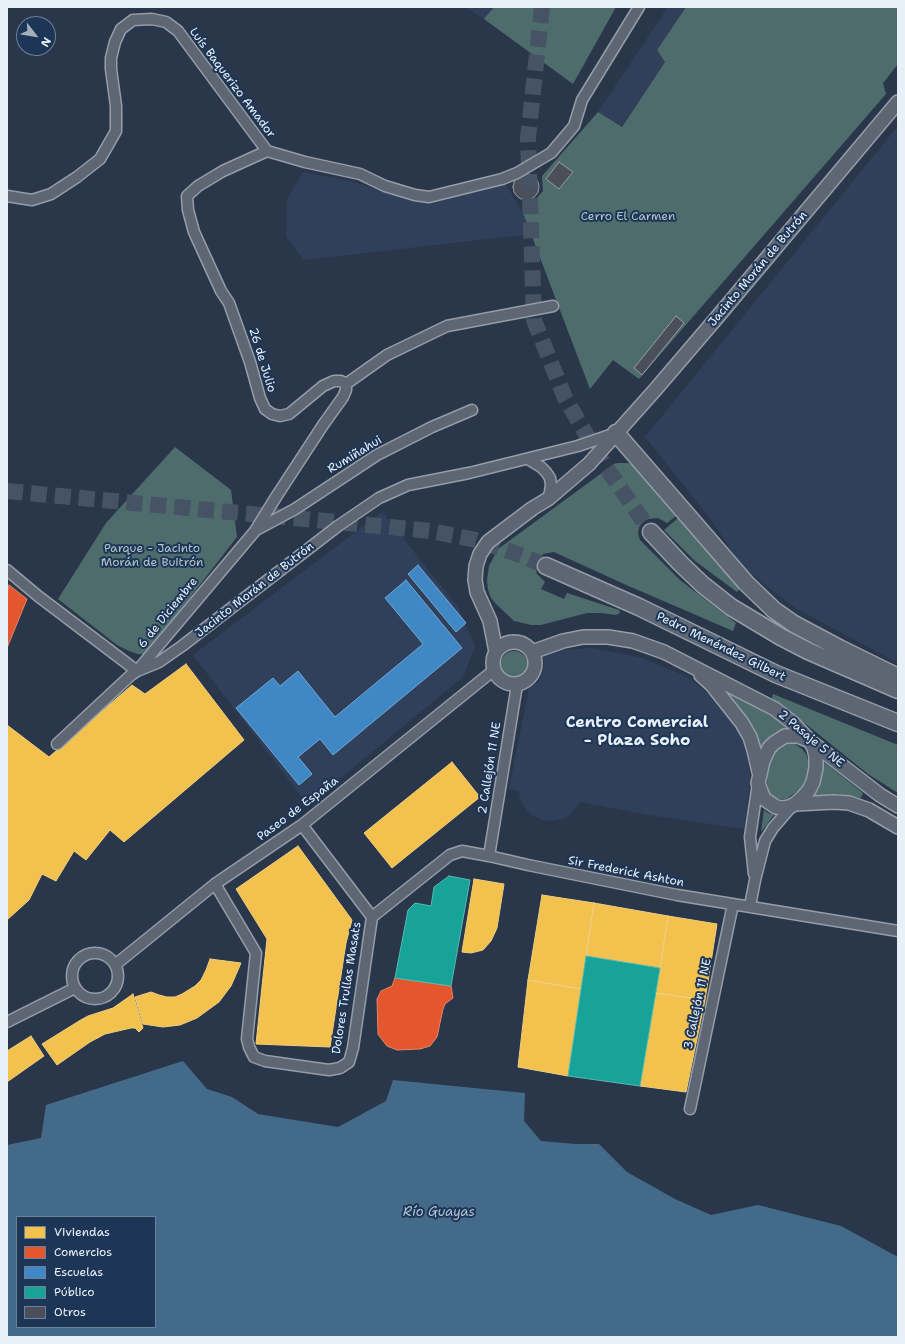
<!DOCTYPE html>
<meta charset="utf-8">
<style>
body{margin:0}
#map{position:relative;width:905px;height:1344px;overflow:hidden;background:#2a374a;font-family:"Shantell Sans",sans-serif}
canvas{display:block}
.frame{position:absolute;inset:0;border:8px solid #e8f1f8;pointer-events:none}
.legend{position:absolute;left:16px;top:1216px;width:140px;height:112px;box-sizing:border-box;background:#1d3557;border:1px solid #6e8097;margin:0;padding:5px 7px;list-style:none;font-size:12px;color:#e8f1f8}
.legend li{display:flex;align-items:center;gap:8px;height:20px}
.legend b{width:20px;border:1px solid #6e8097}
.north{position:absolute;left:16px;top:16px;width:40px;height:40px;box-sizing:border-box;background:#1d3557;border:1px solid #6e8097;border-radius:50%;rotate:121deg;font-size:11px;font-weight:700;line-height:16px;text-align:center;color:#e8f1f8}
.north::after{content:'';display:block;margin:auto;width:14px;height:18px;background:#a6b0bb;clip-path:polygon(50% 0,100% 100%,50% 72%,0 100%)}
</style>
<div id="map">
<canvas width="905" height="1344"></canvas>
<div class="frame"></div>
<ul class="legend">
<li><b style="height:11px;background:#f2c14e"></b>Viviendas</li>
<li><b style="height:11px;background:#e4572e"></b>Comercios</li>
<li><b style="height:11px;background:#3f88c5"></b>Escuelas</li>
<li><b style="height:11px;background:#17a398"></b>Público</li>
<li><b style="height:11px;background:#4a4f5a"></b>Otros</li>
</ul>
<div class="north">N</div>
</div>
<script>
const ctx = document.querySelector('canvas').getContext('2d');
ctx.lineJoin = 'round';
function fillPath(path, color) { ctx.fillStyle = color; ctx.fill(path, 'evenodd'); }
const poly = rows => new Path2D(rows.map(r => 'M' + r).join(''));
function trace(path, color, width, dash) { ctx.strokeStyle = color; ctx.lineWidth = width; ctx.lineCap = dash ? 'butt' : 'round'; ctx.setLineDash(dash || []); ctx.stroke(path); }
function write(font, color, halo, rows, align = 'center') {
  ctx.font = font + ' "Shantell Sans",sans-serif'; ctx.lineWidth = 4; ctx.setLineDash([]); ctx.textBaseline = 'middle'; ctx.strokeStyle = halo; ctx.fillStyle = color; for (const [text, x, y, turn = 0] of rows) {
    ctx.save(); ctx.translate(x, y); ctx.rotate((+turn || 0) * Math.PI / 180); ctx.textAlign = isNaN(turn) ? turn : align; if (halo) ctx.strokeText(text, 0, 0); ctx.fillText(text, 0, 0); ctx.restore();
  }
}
fillPath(poly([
 [466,7,494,7,484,19],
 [668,7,686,7,657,50,665,62,621,127,598,112],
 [898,126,898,663,797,609,767,587,739,562,710,518,645,437],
 [303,172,354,182,412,201,428,203,505,183,523,213,531,234,304,260,286,237,287,199],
 [382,512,458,607,475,646,463,677,308,805,193,655],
 [593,648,639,657,686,676,711,696,738,730,747,745,750,782,744,829,649,815,580,802,572,813,563,819,553,821,543,820,533,816,526,809,520,799,519,791,509,789,529,688,539,682,543,671,545,651]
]), '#30405b');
fillPath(poly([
 [494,7,616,7,573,84,484,19],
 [686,7,898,7,898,64,883,83,886,94,639,379,613,360,590,389,523,213,543,191,542,176,598,112,622,127,665,62,657,50],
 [175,447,231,490,237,537,146,654,138,654,129,651,117,645,58,599,106,523],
 [617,463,628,463,632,465,676,516,667,523,658,518,648,519,643,522,639,527,638,534,640,540,680,580,736,623,733,631,624,584,554,552,543,554,536,562,535,565,537,574,545,582,541,589,564,599,567,593,619,610,620,613,616,615,601,613,587,613,541,625,531,625,514,621,495,603,491,598,488,590,487,580,489,566,498,549,614,464],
 [678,518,740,588,737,592,695,561,664,530],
 '501 664a13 13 0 1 1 26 0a13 13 0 1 1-26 0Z',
 [728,689,764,708,790,729,789,732,779,732,773,735,767,740,761,750,754,731,743,714,726,692],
 [773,694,898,745,898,793,868,774,781,704,772,699],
 [788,743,795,744,802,749,806,754,809,763,809,773,804,785,798,791,786,799,778,799,772,796,769,791,766,779,771,756,776,748,782,745],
 [825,763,863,793,861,798,838,794,815,796,813,793,822,775,821,766],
 [764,810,768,813,774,815,761,832]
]), '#4f6c6d');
fillPath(poly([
 [183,1061,207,1089,232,1097,258,1114,338,1127,386,1101,393,1080,525,1093,524,1121,541,1141,575,1144,599,1144,627,1172,675,1199,711,1215,758,1205,841,1226,898,1257,898,1337,7,1337,7,1145,41,1138,46,1105],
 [17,1217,155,1217,155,1327,17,1327]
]), '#446a89');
const homes = poly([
 [186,664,244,740,124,842,110,830,86,860,74,851,56,881,42,874,29,900,7,920,7,725,49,757,132,685,145,694,186,664],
 [452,762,480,797,392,868,364,833,452,762],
 [298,846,352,920,346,943,330,1047,256,1044,267,939,236,889,298,846],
 [474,879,504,884,497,928,491,941,483,950,471,953,462,952,474,879],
 [542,895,594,903,581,989,528,980,542,895],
 [594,903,668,916,660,968,586,956,594,903],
 [668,916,717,924,705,1000,656,993,668,916],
 [210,959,241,963,231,986,219,1002,197,1018,180,1025,163,1027,143,1024,135,997,151,992,159,995,167,997,175,997,182,994,195,986,201,980,206,970,210,959],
 [528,980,581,989,568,1076,518,1067,528,980],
 [656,993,705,1000,686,1092,640,1086,656,993],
 [133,994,143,1028,139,1032,135,1028,131,1028,105,1034,90,1042,57,1065,42,1044,79,1021,88,1016,113,1008,133,994],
 [31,1036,44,1056,7,1082,7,1051,31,1036]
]);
fillPath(homes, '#f2c14e');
trace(homes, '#efcf81', 1);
const shops = poly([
 [9,585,27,599,7,648,7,593,9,585],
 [395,978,451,986,453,998,445,1004,443,1009,437,1037,430,1046,420,1049,397,1050,387,1046,380,1037,378,1034,377,999,381,991,392,986,395,978]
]);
fillPath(shops, '#e4572e');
trace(shops, '#e5856b', 1);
const schools = poly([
 [418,565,466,623,456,632,408,574,418,565],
 [406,580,462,648,333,755,320,739,298,757,312,774,299,785,236,708,273,678,280,686,298,671,335,717,423,644,385,598,406,580]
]);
fillPath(schools, '#3f88c5');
trace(schools, '#72a8d4', 1);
const public = poly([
 [449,876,470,880,451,986,395,978,408,910,415,903,431,906,434,887,449,876],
 [586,956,660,968,640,1086,568,1076,586,956]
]);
fillPath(public, '#17a398');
trace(public, '#56bab5', 1);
const building = poly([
 [559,162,573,172,559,189,546,179,559,162],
 '513 187a13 13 0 1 1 26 0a13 13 0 1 1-26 0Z',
 [676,316,684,323,642,375,634,368,676,316]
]);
fillPath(building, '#4a4f5a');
trace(building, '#959da7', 1);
trace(poly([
 [542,7,528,138,534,320,565,398,603,463,651,532],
 [7,491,431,531,476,540,523,556,546,566]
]), '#465364', 16, [16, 8]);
const minor = poly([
 [267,151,223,171,198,186,187,196,188,210,194,232,221,291,229,303,250,362,260,398,265,409,272,414,280,416,289,414,323,386,334,381,341,381,346,384,387,355,447,326,553,306],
 [7,196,32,200,51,194,77,177,100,159,116,131,116,106,111,69,111,58,115,42,121,29,133,20,152,19,166,22,178,31,267,151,305,162,360,174,385,186,415,195,429,197,502,179,517,173,551,153,574,126,582,100,639,7],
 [528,459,541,467,546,472,550,478,551,485,550,492,548,499],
 [256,530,295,509,377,455,432,427,472,410],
 [7,570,38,596,137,671],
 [137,671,159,662,182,646,338,526,379,498,408,485,469,473,578,446,616,433],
 [57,744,131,675,137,671,255,531,276,497,323,425,343,397,346,390,346,384],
 [489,856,517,685],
 [754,874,750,837,758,783],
 [215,884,256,953,247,1039,249,1047,254,1057,265,1061,329,1070,340,1068,349,1062,353,1048,372,917,302,825],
 [750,906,755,880,765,841,773,828,792,806],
 [372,917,450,855,462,851,489,856,528,865,677,895,898,931],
 '72 976a23 23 0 1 1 46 0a23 23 0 1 1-46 0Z',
 [115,965,215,884,302,825,494,670],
 [7,1022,75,988],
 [690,1109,733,904]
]);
const tertiary = poly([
 '493 663a21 21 0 1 1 42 0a21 21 0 1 1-42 0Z',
 [496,652,490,621,477,592,475,580,476,566,480,554,488,542,533,508,548,499,589,464,655,390,714,321,898,102],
 [532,652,563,641,583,637,608,637,633,641,664,652,775,709,793,723,810,741,880,795,898,806],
 [701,675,712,685,742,723,750,737,754,750,759,772],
 [785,736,798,736,810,741,814,748,816,757,816,768,813,782,809,790,803,797,795,804,789,807,783,808,776,807,764,799,758,783,763,761,769,748,774,743,785,736],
 [795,804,834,802,849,803,869,810,898,827]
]);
const primary = poly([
 [616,433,746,583,774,610,794,624,839,648,898,677],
 [651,532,680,563,703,585,731,607,781,637,808,651,898,690],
 [546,566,639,607,776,674,898,723]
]);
trace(minor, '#959da7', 13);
trace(tertiary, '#959da7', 16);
trace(primary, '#959da7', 19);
trace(minor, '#5d6672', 10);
trace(tertiary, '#5d6672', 13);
trace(primary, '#5d6672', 16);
write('12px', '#e8f1f8', '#1d3557', [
 ["Luís Baquerizo Amador",232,83,53],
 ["Jacinto Morán de Butrón",758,269,-50],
 ["26 de Julio",262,360,73],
 ["Rumiñahui",355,455,-31],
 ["Jacinto Morán de Butrón",255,590,-38],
 ["6 de Diciembre",168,613,-51],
 ["Pedro Menéndez Gilbert",721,647,26],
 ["2 Pasaje 5 NE",811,739,40],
 ["2 Callejón 11 NE",490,768,-81],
 ["Paseo de España",298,809,-37],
 ["Sir Frederick Ashton",626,872,11],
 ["Dolores Trullas Masats",347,988,-81],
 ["3 Callejón 11 NE",698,1004,-78]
]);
write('12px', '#b5c5c9', '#1d3557', [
 ["Cerro El Carmen",628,217],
 ["Parque - Jacinto",152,549],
 ["Morán de Buitrón",152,563]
]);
write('italic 13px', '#b0c4d3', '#1d3557', [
 ["Río Guayas",439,1213]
]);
write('bold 16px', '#e8f1f8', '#1d3557', [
 ["Centro Comercial",637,723],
 ["- Plaza Soho",637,741]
]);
</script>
